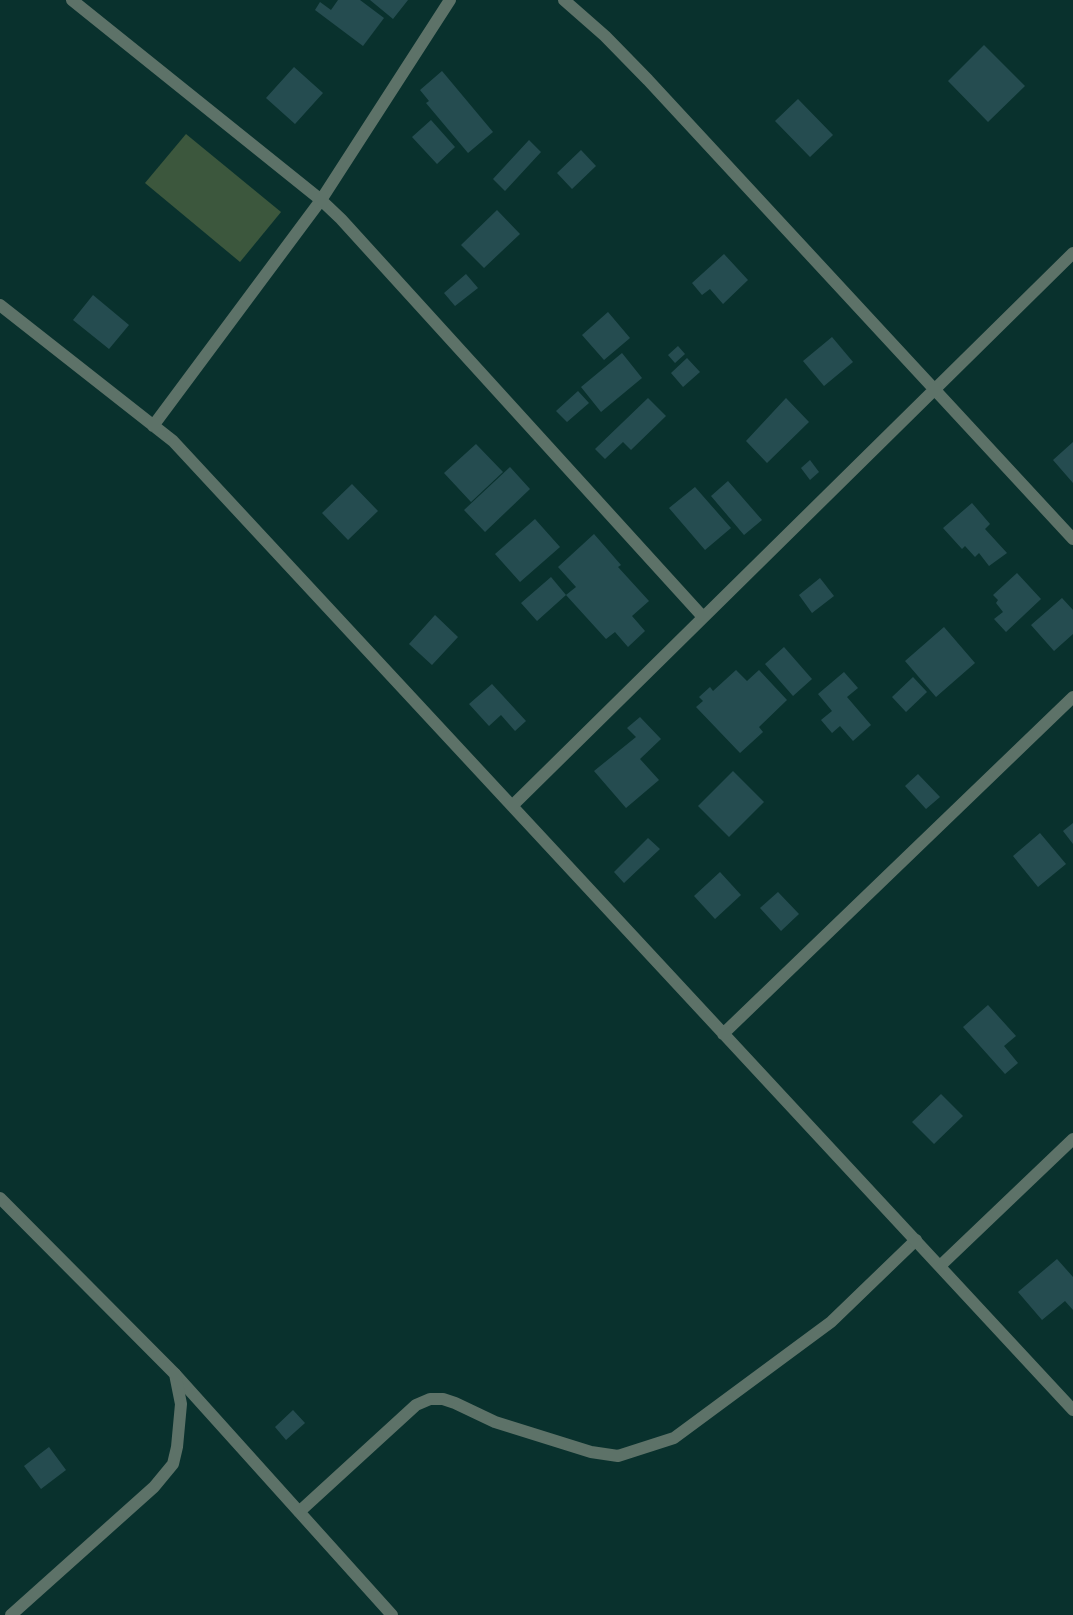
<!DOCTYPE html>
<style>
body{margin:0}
canvas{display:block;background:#09312d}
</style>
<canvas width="1073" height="1615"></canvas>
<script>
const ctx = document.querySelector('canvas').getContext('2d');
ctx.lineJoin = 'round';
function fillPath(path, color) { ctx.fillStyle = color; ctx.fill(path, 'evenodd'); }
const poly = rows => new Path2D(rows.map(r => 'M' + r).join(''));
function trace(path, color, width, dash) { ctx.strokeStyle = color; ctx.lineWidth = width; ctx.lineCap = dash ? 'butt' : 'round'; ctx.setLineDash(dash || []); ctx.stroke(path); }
fillPath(poly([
 [186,134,281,212,240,262,145,183]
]), '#3c573d');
fillPath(poly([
 [338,0,360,0,384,18,363,46,315,10,320,2,331,10],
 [370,0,408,0,393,19],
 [984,45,1025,86,988,122,948,81],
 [294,67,323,93,295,124,266,98],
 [442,71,493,132,468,153,426,103,429,101,420,90],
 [798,99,833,135,810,157,775,121],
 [431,120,455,147,437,164,412,137],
 [529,140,541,152,505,191,493,179],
 [581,150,596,166,572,189,557,173],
 [497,210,520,234,484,268,461,245],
 [724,254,748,280,723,304,710,289,702,295,692,283],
 [466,274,478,288,455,306,444,293],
 [93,295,129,325,109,349,73,320],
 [608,312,630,338,604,360,582,335],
 [832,337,853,362,824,386,803,361],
 [678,346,685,354,675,363,668,355],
 [622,353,642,378,601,412,581,387],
 [687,358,700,372,683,387,671,373],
 [578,391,589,403,567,422,556,411],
 [648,398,666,416,631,450,623,442,605,459,595,449],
 [786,398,809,422,767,463,746,441],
 [1073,442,1073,483,1053,460],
 [476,444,503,472,471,502,444,473],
 [810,460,819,472,810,480,801,468],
 [510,467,530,489,485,532,464,510],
 [728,481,762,520,744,535,711,496],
 [352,484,378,511,348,540,322,513],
 [695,487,731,528,705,550,669,508],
 [972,503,990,524,985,529,1007,553,989,566,979,553,975,557,965,546,962,549,943,528],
 [535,519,560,547,520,582,495,554],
 [594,534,621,565,618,567,649,601,632,616,645,631,628,647,615,632,606,639,566,595,537,621,521,603,551,577,566,595,576,587,558,567],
 [1017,573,1041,599,1006,632,994,619,1003,612,996,603,998,600,993,595],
 [820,578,834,596,812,613,799,595],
 [1062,598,1073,610,1073,634,1054,651,1031,625],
 [435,615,458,637,432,665,409,644],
 [944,627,975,663,936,697,905,661],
 [784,647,812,679,793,696,765,664],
 [736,670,747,681,759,670,787,700,759,727,763,732,740,753,696,707,703,701,699,697,710,687,713,691],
 [844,672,858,688,847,697,871,725,853,741,840,726,832,733,821,720,832,711,818,694],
 [913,677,927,692,906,712,892,697],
 [492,684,526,721,515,731,501,715,489,726,469,704],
 [640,717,661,739,640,759,659,780,626,808,594,771,636,737,627,728],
 [733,771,764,802,729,837,698,806],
 [918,774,940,797,926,809,905,786],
 [1073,823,1073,844,1063,831],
 [1040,833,1066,864,1038,887,1013,856],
 [648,838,660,849,624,883,614,872],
 [720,872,741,895,715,919,694,896],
 [778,892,799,914,781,931,760,908],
 [988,1005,1016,1036,1004,1046,1018,1063,1005,1074,963,1027],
 [941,1094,963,1116,934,1144,912,1122],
 [1057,1259,1073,1277,1073,1310,1065,1301,1042,1320,1018,1292],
 [293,1410,305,1423,286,1440,275,1427],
 [49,1447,66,1470,41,1489,24,1466]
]), '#254c50');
trace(poly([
 [175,1374,392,1615],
 [299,1512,416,1405,430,1399,443,1399,455,1403,495,1422,591,1452,618,1456,674,1438,831,1322,916,1240]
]), '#5d7268', 12);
trace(poly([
 [72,0,321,200,341,219,703,617],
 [564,0,605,36,648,80,1073,539],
 [0,305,173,441,1073,1410],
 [153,426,321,200,450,0],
 [512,806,1073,253],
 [723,1034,1073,697],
 [0,1198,175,1374,181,1404,177,1447,173,1464,154,1487,11,1615],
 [940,1266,1073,1139]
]), '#5d7268', 12);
</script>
